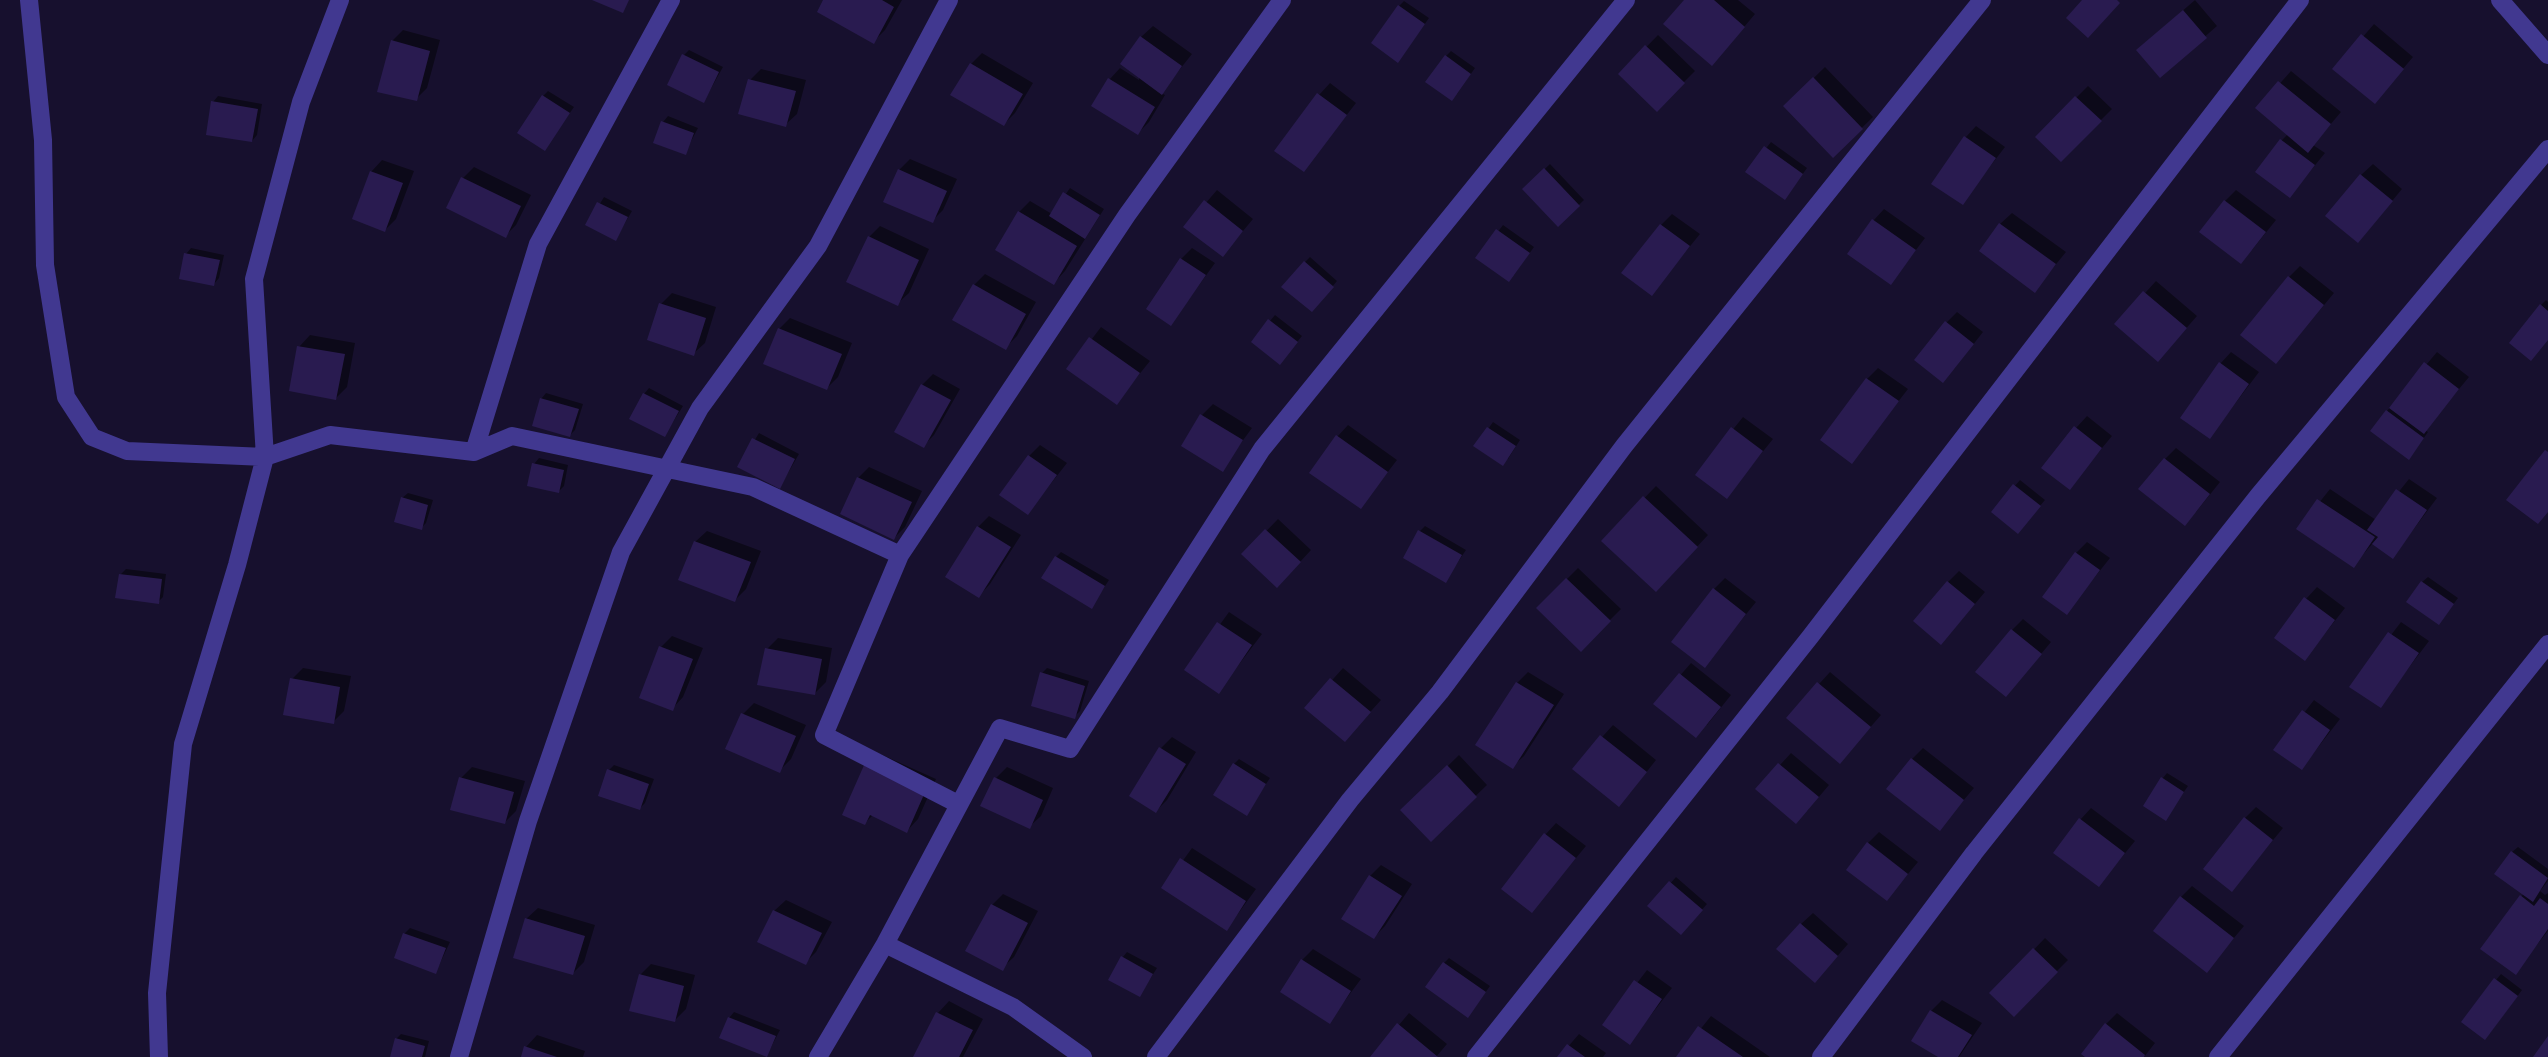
<!DOCTYPE html>
<style>
body{margin:0}
canvas{display:block;background:#17102e}
</style>
<canvas width="2548" height="1057"></canvas>
<script>
const ctx = document.querySelector('canvas').getContext('2d');
ctx.lineJoin = 'round';
function fillPath(path, color) { ctx.fillStyle = color; ctx.fill(path, 'evenodd'); }
const poly = rows => new Path2D(rows.map(r => 'M' + r).join(''));
function trace(path, color, width, dash) { ctx.strokeStyle = color; ctx.lineWidth = width; ctx.lineCap = dash ? 'butt' : 'round'; ctx.setLineDash(dash || []); ctx.stroke(path); }
fillPath(poly([
 [825,0,902,0,885,30,874,41],
 [1686,0,1738,0,1755,14,1723,52],
 [2195,0,2217,26,2160,76,2150,39],
 [1404,1,1429,18,1403,55,1399,6],
 [2374,24,2413,57,2375,102,2335,69],
 [1153,26,1192,54,1161,93,1165,95,1149,122,1138,133,1109,80,1120,68,1139,80,1141,37],
 [403,30,440,40,427,88,416,99,392,41],
 [1658,35,1695,71,1657,109,1620,74],
 [689,50,723,67,704,101,684,55],
 [1451,51,1475,68,1457,94,1446,56],
 [982,53,1033,83,1015,113,1004,124,971,64],
 [1825,67,1873,117,1833,156,1785,106],
 [761,69,806,80,797,114,785,125,750,80],
 [2291,71,2341,112,2313,145,2325,153,2290,196,2281,141,2288,134,2258,108],
 [1330,83,1356,103,1304,170,1319,95],
 [2088,86,2112,109,2061,160,2037,137],
 [548,91,574,107,545,149,543,96],
 [218,96,262,104,257,135,252,141,213,102],
 [668,116,698,128,685,153,663,122],
 [1976,126,2005,147,1962,203,1965,138],
 [1771,142,1807,168,1790,192,1748,171],
 [910,159,957,179,943,210,932,221,899,170],
 [382,160,414,171,396,219,385,230,371,172],
 [1550,164,1584,200,1558,225,1524,189],
 [2373,164,2402,189,2369,229,2361,175],
 [474,167,531,195,516,225,505,236,463,178],
 [1070,188,1104,209,1065,271,1054,283,1019,212,1030,201,1052,214],
 [1217,190,1253,219,1223,255,1186,226],
 [2236,190,2276,220,2252,250,2225,201],
 [604,197,632,211,616,239,587,225],
 [1884,209,1925,238,1891,283,1873,221],
 [2012,213,2066,252,2035,290,2000,224],
 [1672,214,1700,234,1652,293,1661,225],
 [1503,225,1534,247,1514,275,1478,258],
 [880,226,929,249,909,293,897,304,869,237],
 [191,248,224,255,219,278,214,284,186,254],
 [1192,248,1215,263,1171,324,1181,259],
 [1310,257,1337,281,1317,305,1305,262],
 [2300,266,2334,293,2287,350,2289,277],
 [985,274,1036,302,1017,336,1005,348,974,285],
 [2156,281,2197,316,2169,348,2117,324],
 [672,293,716,307,705,343,693,354,661,304],
 [2546,300,2548,302,2548,339,2541,305],
 [1957,312,1983,332,1954,369,1946,323],
 [1275,315,1302,336,1285,357,1253,341],
 [790,318,852,343,838,377,827,388,779,329],
 [1101,327,1150,361,1117,402,1069,369],
 [310,335,355,343,347,387,336,398,299,347],
 [2231,352,2259,372,2210,437,2220,364],
 [2437,352,2469,377,2425,430,2428,432,2414,452,2387,411],
 [1878,368,1908,389,1852,461,1867,379],
 [933,374,960,389,934,435,923,446,922,385],
 [649,388,683,406,665,435,644,394],
 [546,393,583,404,575,430,570,435,541,399],
 [1213,404,1252,428,1222,469,1202,415],
 [2087,416,2112,436,2069,488,2076,428],
 [1743,417,1773,439,1727,496,1697,474],
 [1493,422,1520,440,1508,459,1476,446],
 [1348,425,1397,460,1361,507,1337,437],
 [759,433,799,454,780,487,739,466],
 [1040,445,1067,463,1028,513,1029,456],
 [2176,448,2220,482,2196,512,2165,459],
 [539,458,568,465,564,486,558,492,534,464],
 [869,467,922,491,905,527,894,538,858,478],
 [2409,479,2437,498,2393,557,2373,543,2354,565,2299,528,2330,489,2376,520],
 [2020,480,2045,500,2023,526,1993,511],
 [1656,486,1708,535,1667,579,1603,541],
 [408,493,433,500,426,523,421,528,402,498],
 [989,516,1021,535,990,584,979,596,978,527],
 [1278,519,1311,550,1289,574,1244,554],
 [1425,526,1466,550,1446,580,1420,531],
 [707,531,761,551,746,589,735,600,695,542],
 [2087,542,2110,558,2067,612,2076,553],
 [1061,552,1109,580,1092,606,1056,557],
 [1578,568,1621,609,1581,649,1538,608],
 [126,569,166,574,163,597,158,602,120,575],
 [1959,571,1985,592,1952,631,1948,582],
 [2428,577,2458,598,2444,617,2422,582],
 [1725,578,1756,602,1705,665,1714,589],
 [2317,587,2345,608,2305,659,2306,599],
 [1229,612,1262,634,1219,691,1187,670],
 [2023,619,2051,642,2017,683,2012,630],
 [2401,622,2429,641,2380,706,2352,686],
 [672,636,703,648,683,697,672,709,661,647],
 [778,638,832,648,826,682,814,694,767,649],
 [1691,663,1731,695,1707,725,1656,703],
 [303,668,351,676,344,711,333,722,292,679],
 [1047,668,1089,681,1080,711,1074,717,1042,673],
 [1343,668,1381,700,1345,740,1307,708],
 [1528,672,1564,694,1524,756,1512,767,1517,683],
 [1830,672,1881,715,1840,762,1788,718],
 [2314,700,2340,719,2302,768,2276,749],
 [754,703,806,725,791,759,780,770,728,748,743,714],
 [1613,725,1656,760,1630,793,1574,768],
 [1172,737,1196,752,1167,800,1156,811,1161,748],
 [1923,748,1974,788,1939,829,1912,759],
 [878,753,936,779,918,819,907,831,873,815,865,823,867,764],
 [1791,753,1829,785,1807,811,1758,789],
 [1459,755,1487,785,1431,839,1403,810],
 [1239,759,1270,778,1246,814,1234,764],
 [614,765,654,779,645,803,640,808,609,770],
 [472,767,525,781,516,811,505,822,461,778],
 [1007,767,1053,788,1041,816,1029,827,996,778],
 [2167,773,2188,786,2166,818,2162,779],
 [2256,807,2283,828,2232,890,2245,818],
 [2091,808,2135,841,2099,885,2080,820],
 [1556,823,1586,846,1532,911,1545,835],
 [1879,832,1918,862,1887,899,1868,843],
 [2518,847,2548,869,2548,881,2540,891,2545,895,2548,893,2548,931,2515,972,2521,897,2524,893,2512,852],
 [1192,848,1256,889,1227,929,1163,888],
 [1381,865,1412,884,1385,926,1374,937,1370,876],
 [1676,877,1707,904,1686,928,1650,906],
 [2192,886,2244,926,2207,970,2181,897],
 [1003,894,1038,911,1014,957,1002,968,992,905],
 [786,900,832,922,816,952,805,963,774,911],
 [538,908,595,925,584,962,572,974,526,919],
 [1813,913,1848,944,1826,969,1801,924],
 [410,928,450,942,436,972,404,934],
 [2045,938,2068,960,2014,1014,1992,993],
 [1313,949,1361,979,1329,1022,1302,960],
 [1127,952,1157,968,1140,995,1122,958],
 [1449,958,1490,986,1473,1010,1444,963],
 [651,964,695,975,686,1009,675,1020,640,975],
 [1647,970,1672,988,1630,1042,1605,1025],
 [2501,974,2522,990,2490,1033,2496,980],
 [1942,1000,1982,1023,1959,1057,1942,1057,1931,1011],
 [949,1001,983,1019,963,1057,915,1057,938,1013],
 [734,1012,780,1030,767,1055,729,1018],
 [1409,1013,1447,1044,1436,1057,1372,1057],
 [2117,1013,2155,1043,2144,1057,2088,1057,2106,1024],
 [1711,1016,1770,1057,1678,1057],
 [401,1034,429,1041,425,1057,392,1057,396,1039],
 [1579,1034,1606,1053,1603,1057,1559,1057],
 [537,1035,585,1051,583,1057,522,1057,526,1047]
]), '#0007');
fillPath(poly([
 [592,0,629,0,623,13],
 [823,0,882,0,894,7,874,44,817,12],
 [1684,0,1714,0,1745,27,1712,66,1663,24],
 [2082,0,2117,0,2120,3,2088,38,2066,18],
 [1398,5,1425,24,1398,63,1371,43],
 [2183,10,2207,38,2160,78,2136,50],
 [2361,34,2404,69,2375,104,2332,69],
 [1140,36,1182,66,1162,95,1120,64],
 [391,40,430,51,417,101,377,92],
 [1645,45,1685,83,1657,112,1618,74],
 [682,54,719,72,704,103,667,85],
 [1445,55,1471,74,1452,101,1425,82],
 [970,63,1023,94,1004,126,950,95],
 [1813,77,1863,129,1833,158,1783,106],
 [1108,78,1155,107,1138,135,1091,106],
 [748,79,796,91,786,127,738,114],
 [2278,81,2331,124,2308,153,2255,108],
 [1317,93,1347,115,1304,172,1274,151],
 [542,95,570,113,545,151,517,133],
 [2075,96,2102,121,2061,162,2035,137],
 [211,101,258,109,252,142,206,135],
 [661,121,694,133,686,155,653,143],
 [1964,136,1996,158,1963,205,1931,184],
 [2280,139,2315,165,2290,198,2255,172],
 [1764,146,1803,174,1785,200,1745,172],
 [1544,168,1580,206,1558,227,1522,189],
 [898,169,947,191,933,223,883,202],
 [370,171,403,183,385,232,352,219],
 [2360,174,2393,201,2358,243,2325,216],
 [461,177,521,206,506,238,446,208],
 [1063,192,1100,215,1085,239,1049,216],
 [1204,200,1243,231,1223,257,1183,227],
 [2224,200,2266,232,2241,264,2199,232],
 [597,202,628,217,616,241,585,225],
 [1018,211,1077,246,1054,285,995,250],
 [1872,219,1916,250,1891,285,1847,254],
 [1999,223,2056,264,2035,293,1979,251],
 [1660,224,1690,246,1652,296,1621,273],
 [1496,229,1530,253,1509,282,1475,258],
 [868,236,919,260,898,306,846,282],
 [184,253,220,260,214,286,179,279],
 [1180,258,1206,275,1171,326,1146,309],
 [1304,261,1334,287,1312,312,1281,287],
 [2288,276,2324,305,2276,364,2240,335],
 [973,284,1026,314,1006,350,952,320],
 [2143,291,2187,328,2158,362,2114,324],
 [659,303,706,318,694,356,647,340],
 [2540,304,2548,311,2548,340,2531,361,2509,343],
 [1268,319,1298,342,1280,365,1251,342],
 [1945,321,1974,344,1943,383,1914,360],
 [778,328,842,354,827,390,763,364],
 [1089,337,1140,373,1117,405,1066,369],
 [297,346,345,354,336,400,289,391],
 [2219,362,2249,384,2210,439,2180,418],
 [2424,362,2459,389,2424,434,2389,408],
 [1866,378,1899,401,1852,464,1820,440],
 [921,384,951,400,924,448,894,432],
 [643,393,679,411,665,437,629,419],
 [540,398,579,409,570,437,532,426],
 [2386,410,2424,438,2409,460,2370,431],
 [1200,414,1243,440,1223,472,1181,446],
 [2074,426,2102,448,2070,490,2041,468],
 [1487,427,1516,446,1503,466,1473,446],
 [1731,427,1763,451,1727,499,1695,475],
 [1336,435,1388,472,1361,509,1309,473],
 [752,438,795,459,780,489,737,467],
 [2545,450,2548,452,2548,512,2538,524,2506,500],
 [1028,455,1057,475,1028,515,999,495],
 [2164,458,2210,494,2185,526,2138,489],
 [532,463,564,470,559,493,527,486],
 [857,477,912,502,894,540,840,514],
 [2013,484,2041,506,2018,534,1991,512],
 [2396,489,2427,510,2393,559,2372,544,2378,537,2367,530],
 [1643,496,1698,547,1656,592,1601,541],
 [401,497,428,505,422,530,394,522],
 [2317,499,2375,537,2354,568,2296,529],
 [977,526,1011,547,979,598,945,577],
 [1265,529,1301,562,1277,588,1241,554],
 [1418,530,1462,555,1446,583,1403,558],
 [694,541,751,562,735,602,678,580],
 [2075,552,2100,570,2067,615,2042,597],
 [1055,556,1105,586,1092,609,1041,578],
 [119,574,162,579,159,604,115,598],
 [1566,578,1611,621,1581,652,1536,608],
 [1947,581,1975,604,1941,645,1913,621],
 [2421,581,2454,604,2439,625,2406,602],
 [1713,588,1746,614,1705,668,1671,642],
 [2304,597,2335,620,2305,661,2274,638],
 [1217,622,1252,645,1219,694,1184,670],
 [2011,629,2042,654,2006,697,1975,672],
 [2388,632,2419,653,2381,708,2349,687],
 [659,646,693,659,673,711,639,698],
 [765,648,822,659,815,695,757,685],
 [1040,672,1085,686,1075,719,1031,706],
 [1679,673,1721,707,1696,738,1653,704],
 [290,678,340,687,334,724,283,715],
 [1330,678,1371,712,1345,742,1304,708],
 [1516,682,1554,705,1513,769,1475,745],
 [1817,682,1871,727,1840,764,1786,718],
 [2302,710,2330,730,2302,770,2273,750],
 [741,713,796,736,780,773,725,749],
 [1600,735,1647,772,1619,807,1572,769],
 [1159,747,1186,764,1156,813,1129,796],
 [1911,758,1964,800,1940,831,1886,789],
 [865,763,926,790,907,833,870,815,865,825,842,815],
 [1233,763,1266,784,1247,816,1213,795],
 [1778,763,1819,797,1796,824,1755,789],
 [1447,765,1477,797,1431,842,1400,810],
 [607,769,649,784,640,810,598,796],
 [459,777,514,792,505,824,450,810],
 [994,777,1043,800,1030,829,980,806],
 [2161,777,2184,792,2166,821,2143,806],
 [2244,817,2273,840,2232,892,2203,869],
 [2079,818,2125,853,2099,887,2053,853],
 [1544,833,1576,858,1532,913,1501,889],
 [1867,842,1908,874,1887,901,1846,870],
 [2511,851,2548,878,2533,902,2494,874],
 [1180,858,1246,901,1227,931,1161,888],
 [1369,875,1402,896,1374,939,1341,919],
 [1669,881,1703,910,1681,935,1647,906],
 [2520,895,2534,906,2540,898,2548,904,2548,929,2516,975,2480,949],
 [2180,896,2234,938,2207,973,2153,931],
 [991,904,1028,923,1003,971,965,951],
 [773,910,822,933,806,965,757,942],
 [525,918,585,936,573,975,513,958],
 [1800,923,1838,956,1815,983,1776,949],
 [403,933,446,948,436,974,394,958],
 [2033,948,2058,972,2014,1017,1989,993],
 [1121,956,1153,974,1140,997,1108,980],
 [1301,959,1351,991,1330,1024,1280,992],
 [1443,962,1486,992,1468,1018,1425,987],
 [639,974,684,986,675,1022,629,1011],
 [2494,978,2518,996,2485,1040,2461,1022],
 [1634,980,1662,999,1630,1045,1602,1025],
 [1930,1010,1972,1035,1958,1057,1938,1057,1911,1041],
 [936,1012,973,1030,959,1057,913,1057],
 [728,1017,776,1036,767,1057,719,1038],
 [1397,1023,1438,1057,1370,1057],
 [2105,1023,2145,1055,2144,1057,2085,1057,2081,1054],
 [1698,1026,1743,1057,1676,1057],
 [2548,1036,2548,1057,2533,1057],
 [395,1038,425,1046,422,1057,390,1057],
 [1567,1044,1585,1057,1557,1057],
 [524,1046,557,1057,521,1057]
]), '#291b50');
trace(poly([
 [29,0,43,140,45,265,66,397,92,437,127,451,265,457,330,435,474,452,512,436,753,487,900,555],
 [2500,0,2548,55],
 [474,452,538,244,671,0],
 [958,804,824,735,900,555,1127,215,1282,0],
 [885,944,1013,1007,1083,1057],
 [159,1057,157,993,183,744,237,565,265,457,254,279,301,102,340,0],
 [459,1057,528,821,621,552,700,408,818,246,949,0],
 [818,1057,885,944,1000,728,1070,749,1262,449,1626,0],
 [1156,1057,1350,800,1440,692,1624,446,1982,0],
 [1476,1057,1810,637,2300,0],
 [1821,1057,1974,853,2258,496,2548,149],
 [2218,1057,2548,644]
]), '#413890', 18);
</script>
